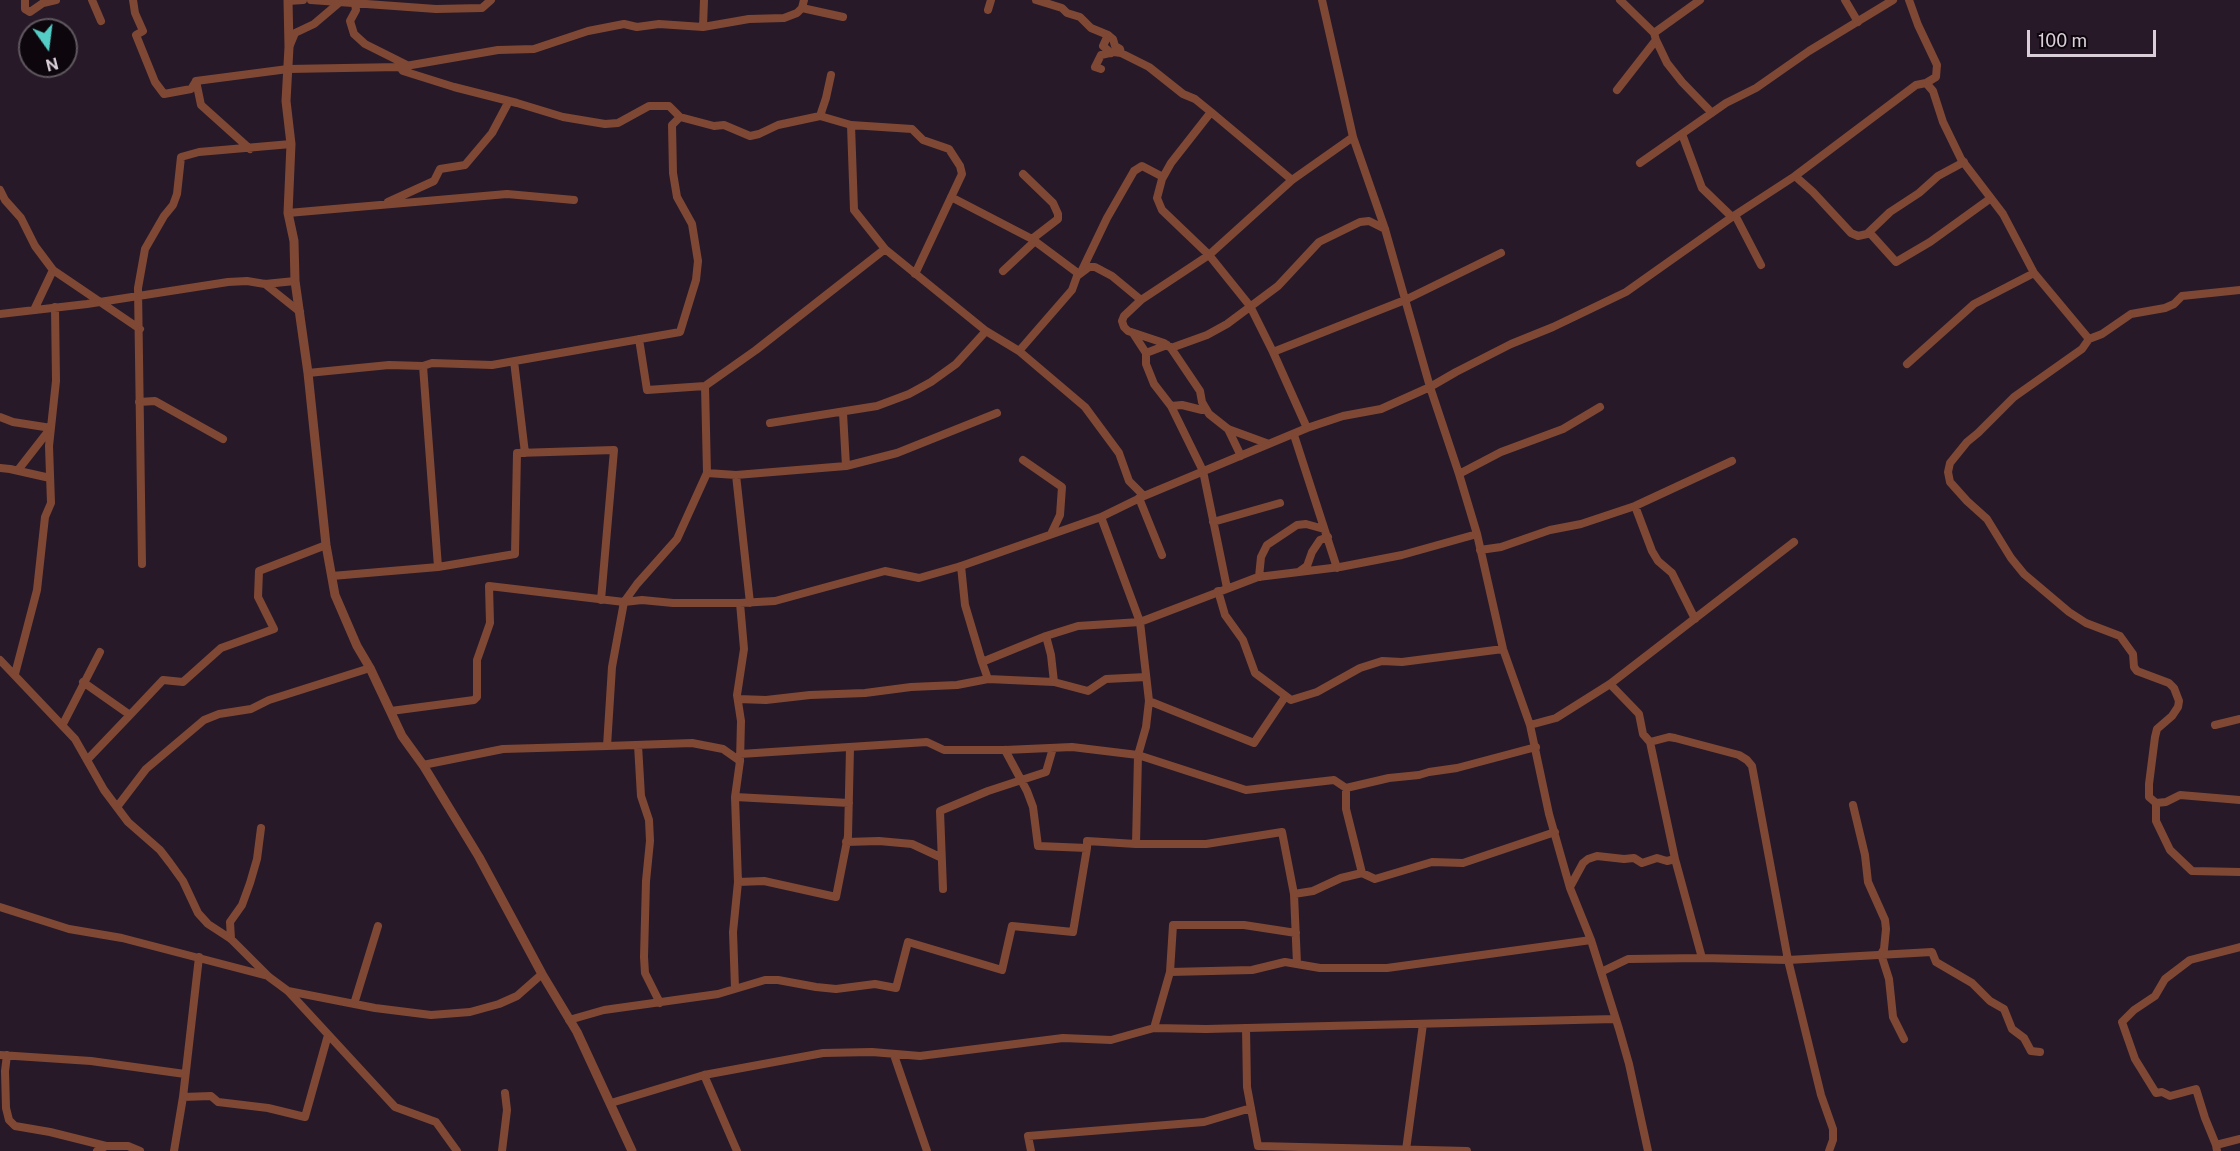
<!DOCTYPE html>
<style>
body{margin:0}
#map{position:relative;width:2240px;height:1151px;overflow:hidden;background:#281928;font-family:"Public Sans",sans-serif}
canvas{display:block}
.north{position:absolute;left:18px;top:18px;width:60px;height:60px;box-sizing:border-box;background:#0d070d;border:2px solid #5f575f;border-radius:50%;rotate:166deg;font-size:16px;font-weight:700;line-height:24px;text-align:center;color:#dacfd9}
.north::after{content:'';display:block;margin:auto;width:21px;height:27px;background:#54cdc7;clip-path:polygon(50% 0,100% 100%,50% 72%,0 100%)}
.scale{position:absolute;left:2027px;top:30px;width:129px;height:27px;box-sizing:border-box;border:3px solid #dacfd9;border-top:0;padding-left:8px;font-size:18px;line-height:21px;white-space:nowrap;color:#dacfd9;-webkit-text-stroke:4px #0d070d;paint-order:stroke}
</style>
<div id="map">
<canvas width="2240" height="1151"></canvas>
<div class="north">N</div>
<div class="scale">100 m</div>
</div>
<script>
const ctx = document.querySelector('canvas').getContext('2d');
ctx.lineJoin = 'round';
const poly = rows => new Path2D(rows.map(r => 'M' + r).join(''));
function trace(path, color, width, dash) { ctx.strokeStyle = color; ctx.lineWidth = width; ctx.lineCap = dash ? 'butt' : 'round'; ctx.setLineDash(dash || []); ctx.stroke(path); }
trace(poly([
 [25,0,25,9,30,12,43,3,56,0],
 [92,0,101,21],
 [133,0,135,13,143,31,136,35,155,82,164,94,191,89,196,81,288,69,400,67,403,71,454,87,517,103,563,117,605,124,618,123,649,106,669,106,680,117,714,126,724,125,750,136,759,134,778,125,820,116,851,125,854,210,885,249,986,331,1019,351,1085,407,1119,453,1129,481,1144,496],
 [311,0,436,9,482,8,491,0],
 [1036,0,1062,8,1067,13,1080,17,1091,28,1108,35],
 [1322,0,1353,137,1385,229,1430,387,1459,474,1477,534,1503,649,1530,725,1549,814,1570,888,1591,940,1619,1029,1629,1064,1648,1151],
 [1620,0,1654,33],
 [1845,0,1858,22],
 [1909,0,1918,25,1937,65,1936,77,1926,83],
 [288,1,303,0],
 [355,4,356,10,350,21,354,34,365,44,409,66],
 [802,8,843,17],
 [988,10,991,0],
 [703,27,704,0],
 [1656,40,1654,33,1700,0],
 [290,45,295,33,314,24,340,2],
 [1111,53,1103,46,1108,35,1113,39,1115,46,1120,49,1121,53],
 [400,67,498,50,534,49,588,31,624,24,637,27,659,24,703,27,749,19,784,18,797,13,802,8,804,0],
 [1101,69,1095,67,1101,55,1114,52,1121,53,1149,67,1183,94,1195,99,1211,112],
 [196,81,201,105,250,149],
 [1617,90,1656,40,1667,63,1682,82,1712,113],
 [820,116,826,98,831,75],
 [851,125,912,129,923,140,949,149,960,166,962,174,915,274],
 [1682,134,1702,188,1732,217],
 [1640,163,1726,103,1756,88,1809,51,1893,0],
 [1023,174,1053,203,1058,214,1058,219,1032,239],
 [1795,176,1813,192,1851,233,1858,236,1867,234,1890,212,1919,193,1938,176,1964,162],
 [1292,180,1211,112,1171,163,1162,179,1157,198,1162,210,1209,255,1250,306,1273,352,1307,428],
 [0,190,5,200,21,218,35,246,53,270,34,310],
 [951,197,1032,239,1079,274],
 [388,202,434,181,440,169,465,165,492,133,509,101],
 [288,213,507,194,574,200],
 [1735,215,1761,265],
 [1869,232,1896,262,1930,242,1991,198],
 [53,270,140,329],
 [1082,270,1107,218,1134,171,1142,166,1163,177],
 [1003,271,1035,241],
 [265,284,300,312],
 [2240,290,2182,296,2174,304,2165,308,2131,314,2102,334,2089,339,2082,349,2014,397,1978,433,1967,442,1950,463,1948,472,1950,482,1967,501,1987,519,2011,558,2024,574,2069,612,2086,623,2120,636,2133,654,2134,667,2137,671,2169,683,2174,688,2179,701,2178,707,2172,716,2157,729,2155,737,2149,784,2149,797,2156,803,2166,802,2180,795,2240,800],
 [0,314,87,304,228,282,247,281,265,284,295,281],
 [1133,333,1146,353,1146,364,1154,384,1171,406],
 [639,339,647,390,705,386],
 [1171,348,1207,335,1227,324,1278,286,1319,242,1360,222,1369,221,1385,229],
 [1019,351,1072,290,1077,276,1089,267,1095,267,1112,276,1141,300],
 [1273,352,1405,300,1501,253],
 [1146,353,1167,345],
 [514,361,525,453],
 [1907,364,1974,304,2034,273],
 [423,366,438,567],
 [308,373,389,365,423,366,432,363,492,365,680,332,696,280,698,261,692,224,677,197,673,173,672,125,680,117],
 [139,402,155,401,223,439],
 [1206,409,1202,410,1182,405,1171,406,1203,471,1227,588],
 [843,413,846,466,736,475,707,473,705,386,756,350,885,249],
 [0,417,13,422,51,428],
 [770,423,877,406,909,394,931,382,956,364,986,331],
 [1228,429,1241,456],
 [1294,435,1337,568],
 [1269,444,1228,429,1209,414,1202,402,1200,391,1171,348,1164,343,1128,331,1124,327,1122,321,1124,316,1141,300,1209,255,1292,180,1353,137],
 [1023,460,1062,487,1060,515,1051,534],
 [846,466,897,453,997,413],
 [0,468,10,469,50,478],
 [18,470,50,429],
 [1459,474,1501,452,1563,429,1600,407],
 [736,475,750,603],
 [1139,498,1162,555],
 [1635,506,1652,551,1658,561,1672,573,1695,619],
 [1101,517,1140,622,1149,701,1146,727,1138,755,1136,844],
 [1213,522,1280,503],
 [1480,550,1501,547,1550,530,1581,524,1635,506,1732,461],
 [142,564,138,288,145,249,164,216,173,205,177,194,181,157,199,152,291,144],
 [961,566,965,605,982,662],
 [1300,571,1307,566,1312,552,1320,540,1328,537],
 [332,576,438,567,515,554,517,453,614,450,601,600],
 [1259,577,1261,557,1267,545,1297,525,1306,524,1324,529],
 [1218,591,1225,615,1243,640,1255,673,1291,700,1317,692,1360,668,1382,661,1402,662,1503,649],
 [0,660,75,739,104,790,128,822,160,850,170,863,183,881,198,913,208,924,231,939,269,977,288,991,395,1107,436,1122,457,1151],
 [15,674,37,590,45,517,51,503,49,446,56,381,55,307],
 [988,679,982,662,1046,636,1078,626,1140,622,1258,577,1340,567,1402,555,1477,534],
 [83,682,130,715,87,760],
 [1054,682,1088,691,1106,679,1146,677],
 [738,699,766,700,810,695,865,693,911,687,957,685,988,679,1054,682,1051,655,1046,636],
 [1149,701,1254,743,1285,697],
 [391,711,474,700,477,697,477,660,490,623,489,586,624,602,642,600,673,603,740,603,775,601,885,571,919,578,961,566,1101,517,1144,496,1307,428,1343,416,1381,409,1430,387,1456,372,1511,344,1553,327,1626,292,1732,217,1795,176,1916,85,1926,83,1933,91,1943,122,1961,159,2003,214,2034,273,2089,339],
 [130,715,163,680,183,682,221,648,274,629,258,597,259,571,326,545],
 [63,724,100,652],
 [1530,725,1556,718,1610,684,1794,542],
 [2215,725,2240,719],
 [1650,742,1669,737,1675,738,1739,755,1747,760,1752,766,1788,960,1932,952,1936,962,1972,983,1990,1001,2004,1009,2012,1029,2024,1038,2031,1051,2040,1052],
 [638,745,641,796,649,820,650,841,646,881,644,957,645,973,660,1003],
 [607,746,692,743,723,749,740,761],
 [1005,750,1027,791,1033,807,1038,846,1087,848,1087,841,1136,844,1206,844,1282,832,1294,894,1297,964],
 [740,754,927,742,944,750,1005,750,1072,747,1138,755,1246,790,1334,780,1346,788,1389,778,1419,775,1429,772,1457,768,1536,747],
 [423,765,503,749,607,746,612,667,624,602,637,584,677,539,707,473],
 [1346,788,1346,809,1362,873],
 [735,797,849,803],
 [2156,803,2156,821,2170,850,2192,871,2240,872],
 [1853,805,1865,855,1868,882,1885,920,1886,929,1884,949,1881,954,1889,979,1893,1017,1904,1039],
 [117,807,146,769,204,720,219,714,251,709,269,700,370,668],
 [846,842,879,841,912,844,940,857],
 [738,882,764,881,836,897,848,836,850,748],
 [1570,887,1583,863,1588,859,1597,856,1624,859,1634,858,1642,863,1657,858,1667,861,1675,859,1650,742,1643,734,1639,714,1610,684],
 [943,889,940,811,988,791,1046,772,1053,748],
 [1294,894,1313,891,1341,878,1362,873,1375,879,1432,862,1463,863,1555,832],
 [0,907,69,929,122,938,268,976],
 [1296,933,1244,925,1173,925,1170,972,1252,970,1285,962,1320,968,1387,968,1591,940],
 [231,939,230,922,242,905,250,883,257,859,261,828],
 [1702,958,1788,960,1821,1095,1833,1129,1833,1140,1829,1151],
 [1601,972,1628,959,1702,958,1675,859],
 [735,988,733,932,738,882,735,797,740,761,741,721,737,695,744,649,740,603],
 [288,991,375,1008,431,1015,470,1012,499,1004,517,996,542,974],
 [354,1004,378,926],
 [569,1020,604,1010,718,994,765,980,778,980,816,987,836,989,875,984,896,988,908,942,1002,970,1012,926,1073,932,1087,848],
 [1154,1028,1170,972],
 [1246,1028,1247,1087,1258,1146,1467,1151],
 [0,1055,91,1061,185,1074],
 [7,1055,5,1071,6,1108,9,1120,15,1126,50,1132,106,1146],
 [894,1055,927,1151],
 [704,1075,737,1151],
 [183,1097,211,1096,218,1102,268,1108,305,1117,328,1035],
 [611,1103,704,1075,823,1053,872,1052,920,1056,1063,1038,1111,1040,1154,1028,1206,1029,1615,1019],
 [2216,1145,2205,1118,2196,1089,2170,1096,2162,1092,2156,1093,2135,1059,2122,1022,2134,1010,2155,996,2165,979,2190,960,2240,947],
 [1406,1150,1423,1024],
 [97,1151,106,1146,128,1146,140,1151],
 [174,1151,183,1097,199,957],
 [502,1151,507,1110,505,1093],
 [1031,1151,1028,1136,1204,1122,1251,1108],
 [2217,1151,2216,1145,2240,1139]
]), '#7f4835', 8);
trace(poly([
 [288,0,289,47,286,101,291,144,288,213,294,241,295,281,308,373,326,545,335,595,357,646,370,668,402,736,423,765,479,857,542,974,577,1032,632,1151]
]), '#7f4835', 9);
</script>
